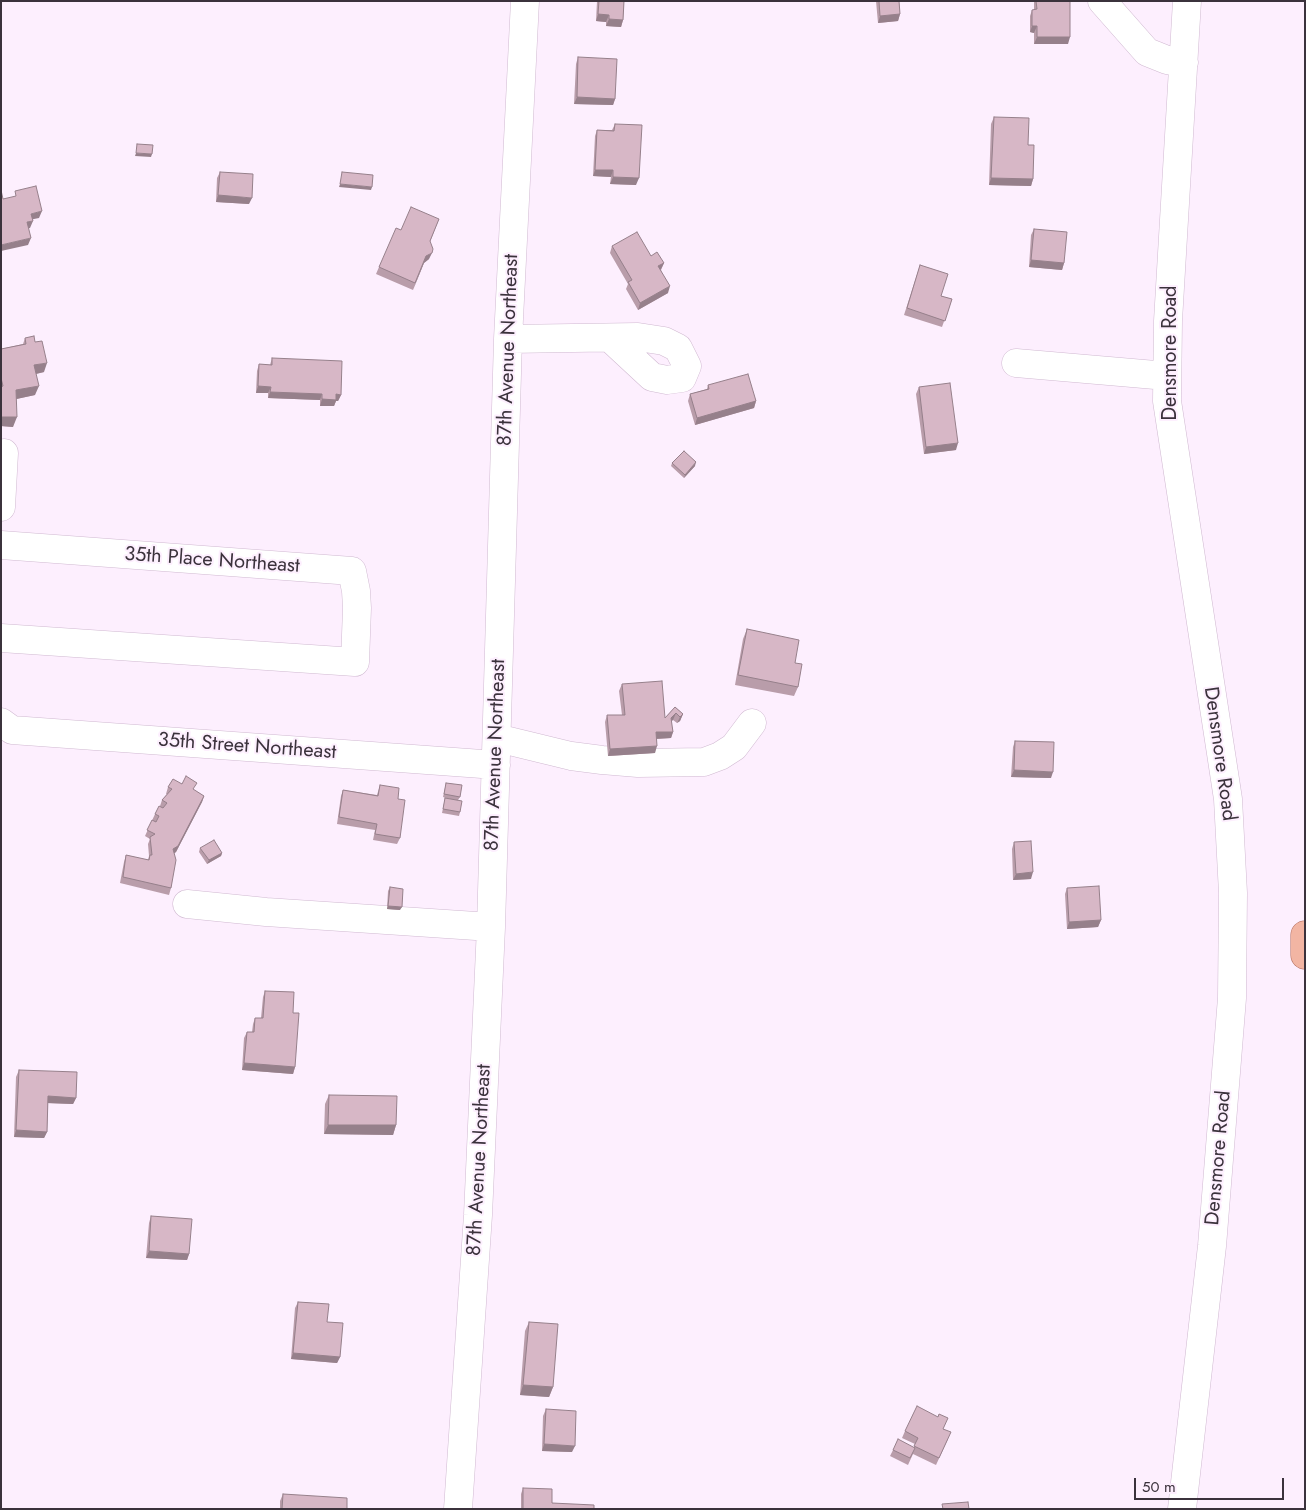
<!DOCTYPE html>
<style>
body{margin:0}
#map{position:relative;width:1306px;height:1510px;overflow:hidden;background:#fdeffe;font-family:Jost,sans-serif}
canvas{display:block}
.frame{position:absolute;inset:0;border:2px solid #3b323c;pointer-events:none}
.scale{position:absolute;left:1134px;top:1478px;width:150px;height:22px;box-sizing:border-box;border:2px solid #3b323c;border-top:0;padding-left:6px;font-size:15px;line-height:18px;white-space:nowrap;color:#3b323c;-webkit-text-stroke:4px #fdeffe;paint-order:stroke}
</style>
<div id="map">
<canvas width="1306" height="1510"></canvas>
<div class="frame"></div>
<div class="scale">50 m</div>
</div>
<script>
const ctx = document.querySelector('canvas').getContext('2d');
ctx.lineJoin = 'round';
const poly = rows => new Path2D(rows.map(r => 'M' + r).join(''));
function trace(path, color, width, dash) { ctx.strokeStyle = color; ctx.lineWidth = width; ctx.lineCap = dash ? 'butt' : 'round'; ctx.setLineDash(dash || []); ctx.stroke(path); }
function fillPath(path, color) { ctx.fillStyle = color; ctx.fill(path, 'evenodd'); }
function write(font, color, halo, rows, align = 'center') {
  ctx.font = font + ' Jost,sans-serif'; ctx.lineWidth = 4; ctx.setLineDash([]); ctx.textBaseline = 'middle'; ctx.strokeStyle = halo; ctx.fillStyle = color; for (const [text, x, y, turn = 0] of rows) {
    ctx.save(); ctx.translate(x, y); ctx.rotate((+turn || 0) * Math.PI / 180); ctx.textAlign = isNaN(turn) ? turn : align; if (halo) ctx.strokeText(text, 0, 0); ctx.fillText(text, 0, 0); ctx.restore();
  }
}
const minor = poly([
 [1102,1,1147,52,1167,60,1184,62],
 [508,339,638,337,664,341,678,348,687,366,682,378,667,380,652,377,610,338],
 [1016,363,1167,376],
 [1,507,4,453],
 [1,545,352,571,356,591,357,608,355,662,1,638],
 [1,722,12,730,496,765],
 [497,738,571,756,602,760,638,763,704,762,720,756,734,747,752,723],
 [187,904,266,912,491,927],
 [458,1509,478,1215,491,927,508,339,525,1],
 [1182,1509,1212,1246,1232,998,1233,893,1228,799,1167,401,1168,321,1187,1]
]);
const major = poly([
 [1305,935,1305,955]
]);
trace(minor, '#d0b9d1', 29);
trace(major, '#ac6757', 29);
trace(minor, '#fff', 28);
trace(major, '#f2b5a3', 28);
fillPath(poly([
 [597,1,632,1,631,2,624,2,623,20,621,27,606,26,606,22,596,21],
 [876,1,899,1,900,14,898,21,878,23],
 [1034,1,1070,1,1068,44,1034,44,1034,33,1030,32,1030,16,1032,10,1034,10],
 [578,57,615,99,613,105,574,104,576,64],
 [994,117,1028,145,1033,179,1031,186,989,185,991,124],
 [615,124,636,185,610,184,611,177,593,176,595,136,597,130,612,130],
 [220,172,249,204,216,202,217,178],
 [439,219,430,242,429,259,424,263,413,290,376,274,379,267,401,230],
 [1034,229,1064,263,1062,270,1029,267,1031,235],
 [612,246,651,256,664,263,661,270,668,293,638,310,626,289,628,284,610,253],
 [920,265,941,296,952,299,942,327,904,315],
 [25,338,44,372,36,374,35,395,16,399,13,427,1,426,1,349,23,344],
 [272,358,341,395,338,401,336,401,334,406,320,406,320,400,268,398,268,393,256,393,257,371,259,364,270,365],
 [708,385,756,401,754,408,695,425,688,401,690,394,707,389],
 [919,387,956,450,924,454,916,394],
 [672,463,695,466,684,478,671,466],
 [747,629,795,663,798,687,794,696,735,685,743,639],
 [622,684,665,718,675,707,683,714,680,721,677,723,673,720,671,721,673,732,671,738,656,739,655,753,608,756,605,722,607,715,622,715,619,691],
 [1015,741,1051,778,1011,777,1013,747],
 [446,783,460,797,458,800,460,812,459,816,442,813,445,798,453,800,443,797],
 [380,785,398,799,400,838,397,844,373,840,375,830,337,824,341,796,343,790,377,795],
 [168,787,194,790,204,796,202,802,176,852,174,853,171,888,169,895,120,883,124,862,126,855,148,860,149,856,148,844,150,839,145,836,155,814,160,806,162,800,167,794,166,794],
 [1014,842,1031,879,1013,880,1012,849],
 [200,848,222,853,221,856,207,864,199,852],
 [390,887,400,910,387,909,388,891],
 [1067,888,1101,920,1098,927,1067,929,1065,894],
 [265,991,293,1013,295,1067,293,1074,242,1070,244,1038,247,1032,252,1032,253,1024,255,1018,261,1018,263,997],
 [19,1070,76,1098,73,1104,48,1103,47,1132,44,1138,14,1137,16,1077],
 [329,1095,396,1125,393,1135,324,1134,325,1104],
 [151,1216,189,1254,187,1260,146,1258,149,1223],
 [298,1302,327,1322,340,1357,337,1363,291,1359,295,1308],
 [529,1322,553,1387,549,1397,520,1395,525,1331],
 [546,1409,572,1452,542,1451,543,1416],
 [944,1429,948,1439,936,1465,913,1454,908,1465,890,1456,893,1450,914,1447,915,1444,902,1438,905,1431],
 [523,1488,552,1503,594,1509,521,1509,521,1494],
 [283,1494,347,1509,280,1509,280,1501]
]), '#b99daa');
fillPath(poly([
 [598,14,609,15,606,22,596,21],
 [900,14,898,21,878,23,880,16],
 [609,19,623,20,621,27,606,26],
 [1032,26,1037,26,1034,33,1030,32],
 [1037,37,1070,37,1068,44,1034,44],
 [577,97,615,99,613,105,574,104],
 [136,153,152,154,151,157,135,156],
 [595,170,613,170,611,177,593,176],
 [613,177,639,178,636,185,610,184],
 [991,178,1033,179,1031,186,989,185],
 [340,184,372,187,371,190,339,187],
 [218,195,252,198,249,204,216,202],
 [42,211,39,218,29,220,31,214],
 [33,221,30,228,25,229,27,222],
 [31,238,28,245,1,251,1,245],
 [432,253,429,259,424,263,413,290,426,256],
 [1031,260,1064,263,1062,270,1029,267],
 [664,263,661,269,656,272,658,266],
 [670,286,668,293,638,310,640,303],
 [47,363,44,372,31,375,34,365],
 [39,386,35,395,12,400,16,390],
 [258,386,271,387,268,393,256,393],
 [270,392,322,394,320,400,268,398],
 [336,394,341,395,338,401,336,401,334,406,320,406,322,399],
 [756,401,754,408,695,425,697,418],
 [1,417,17,417,13,427,1,426],
 [958,443,956,450,924,454,926,447],
 [696,462,695,466,684,478,685,475],
 [676,713,673,720,668,724,671,718],
 [683,714,680,721,677,723,680,717],
 [656,732,673,732,671,738,653,739],
 [657,746,655,753,608,756,610,749],
 [1014,770,1053,772,1051,778,1011,777],
 [204,796,202,802,176,852,171,856,173,849],
 [222,853,221,856,207,864,209,860],
 [1033,872,1031,879,1013,880,1016,874],
 [388,906,402,907,400,910,387,909],
 [1101,920,1098,927,1067,929,1069,922],
 [244,1063,295,1067,293,1074,242,1070],
 [48,1096,76,1098,73,1104,46,1103],
 [328,1125,396,1125,393,1135,324,1134],
 [16,1130,47,1132,44,1138,14,1137],
 [149,1251,189,1254,187,1260,146,1258],
 [293,1353,340,1357,337,1363,291,1359],
 [523,1385,553,1387,549,1397,520,1395],
 [544,1444,575,1446,572,1452,542,1451]
]), '#96808b');
const building = poly([
 [599,1,624,1,623,20,609,19,609,15,598,14,599,1],
 [879,1,899,1,900,14,880,16,879,1],
 [1036,1,1070,1,1070,37,1037,37,1037,26,1032,26,1032,10,1037,9,1036,1],
 [578,57,617,59,615,99,577,97,578,57],
 [994,117,1029,118,1028,145,1034,145,1033,179,991,178,994,117],
 [615,124,642,125,639,178,613,177,613,170,595,170,597,130,614,131,615,124],
 [137,144,153,145,152,154,136,153,137,144],
 [220,172,253,174,252,198,218,195,220,172],
 [342,172,373,175,372,187,340,184,342,172],
 [36,186,42,211,31,214,33,221,27,222,31,238,1,245,1,190,3,199,16,196,15,191,36,186],
 [411,207,439,219,430,241,433,249,432,253,426,256,415,283,379,267,396,228,401,230,411,207],
 [1034,229,1067,232,1064,263,1031,260,1034,229],
 [637,232,651,256,657,252,664,263,658,266,670,286,640,303,628,282,632,280,612,246,637,232],
 [920,265,948,274,941,296,952,299,945,321,907,308,920,265],
 [34,336,35,342,42,341,47,363,34,365,39,386,16,390,17,417,1,417,1,387,3,386,1,378,1,349,26,344,25,338,34,336],
 [272,358,342,361,341,395,336,394,336,400,322,399,322,394,270,392,271,387,258,386,259,364,272,365,272,358],
 [748,374,756,401,697,418,690,394,709,389,708,385,748,374],
 [950,383,958,443,926,447,919,387,950,383],
 [684,451,696,462,685,475,672,463,684,451],
 [747,629,799,640,795,663,802,664,798,687,738,675,747,629],
 [662,681,665,718,675,707,683,714,680,717,676,713,671,718,673,732,656,732,657,746,610,749,607,715,625,715,622,684,662,681],
 [1015,741,1054,742,1053,772,1014,770,1015,741],
 [186,776,197,783,193,789,204,796,178,846,173,849,176,860,171,888,123,877,126,855,149,860,150,855,152,855,150,837,155,834,147,830,152,820,156,822,159,816,155,814,159,806,163,808,167,803,162,800,172,789,168,787,173,779,182,784,186,776],
 [446,783,462,785,460,797,444,794,446,783],
 [380,785,399,788,398,799,405,800,400,838,375,834,377,824,339,817,343,790,378,796,380,785],
 [445,798,462,801,460,812,443,809,445,798],
 [214,840,222,853,209,860,200,848,214,840],
 [1031,841,1033,872,1016,874,1014,842,1031,841],
 [1099,886,1101,920,1069,922,1067,888,1099,886],
 [390,887,403,889,402,907,388,906,390,887],
 [265,991,294,992,293,1013,299,1013,295,1067,244,1063,247,1032,254,1032,255,1018,263,1018,265,991],
 [19,1070,77,1072,76,1098,48,1096,47,1132,16,1130,19,1070],
 [329,1095,397,1096,396,1125,328,1125,329,1095],
 [151,1216,192,1219,189,1254,149,1251,151,1216],
 [298,1302,329,1304,327,1322,343,1323,340,1357,293,1353,298,1302],
 [529,1322,558,1324,553,1387,523,1385,529,1322],
 [917,1406,938,1417,939,1414,948,1418,943,1429,951,1432,939,1458,914,1446,918,1438,905,1431,917,1406],
 [546,1409,576,1411,575,1446,544,1444,546,1409],
 [898,1439,915,1448,910,1458,893,1450,898,1439],
 [523,1488,552,1489,552,1503,594,1505,594,1509,523,1509,523,1488],
 [283,1494,347,1498,347,1509,282,1509,283,1494],
 [968,1502,969,1509,943,1509,942,1504,968,1502]
]);
fillPath(building, '#d7b7c6');
trace(building, '#96808b', 1);
write('20px', '#3b323c', '#fdeffe', [
 ["87th Avenue Northeast",509,350,-88],
 ["Densmore Road",1171,353,-90],
 ["35th Place Northeast",212,561,4],
 ["35th Street Northeast",247,747,4],
 ["Densmore Road",1219,754,82],
 ["87th Avenue Northeast",496,755,-88],
 ["Densmore Road",1219,1158,-85],
 ["87th Avenue Northeast",480,1160,-87]
]);
</script>
